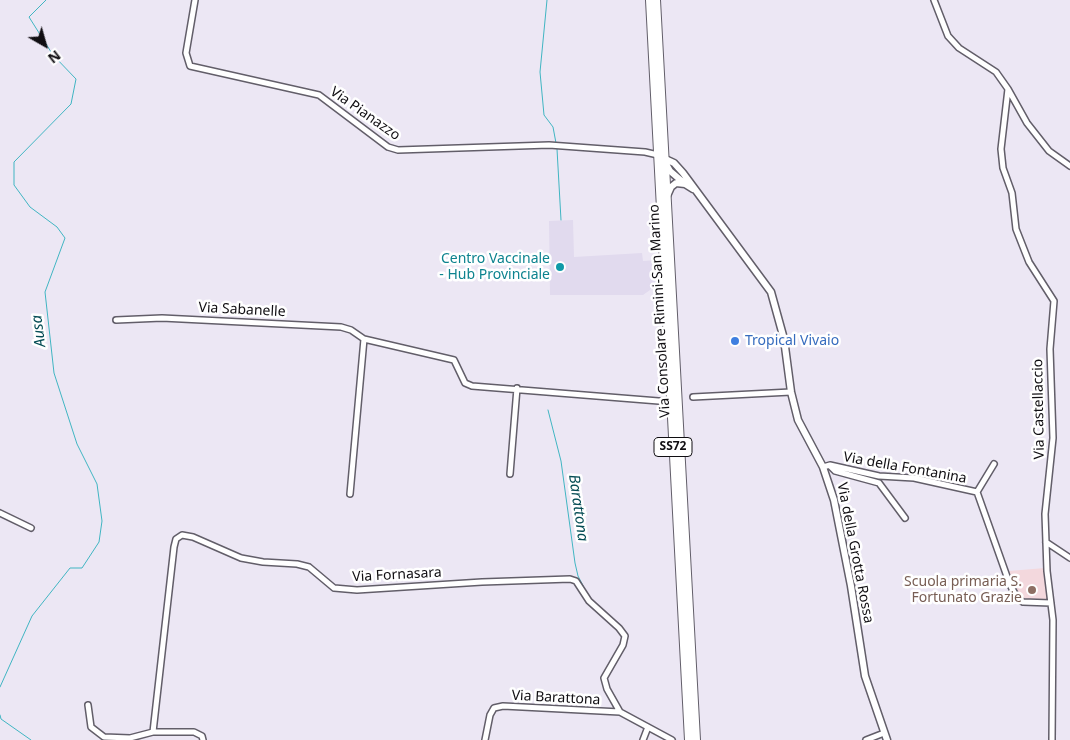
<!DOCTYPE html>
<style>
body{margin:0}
#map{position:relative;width:1070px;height:740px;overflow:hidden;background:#ece7f4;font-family:"Noto Sans",sans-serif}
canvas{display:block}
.north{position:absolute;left:20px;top:20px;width:50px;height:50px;-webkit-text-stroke:4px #fff;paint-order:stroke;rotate:142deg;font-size:14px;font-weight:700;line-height:20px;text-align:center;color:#100e12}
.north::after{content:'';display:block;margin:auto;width:18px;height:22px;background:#100e12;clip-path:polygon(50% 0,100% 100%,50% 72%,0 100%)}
</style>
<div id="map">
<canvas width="1070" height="740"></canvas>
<div class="north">N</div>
</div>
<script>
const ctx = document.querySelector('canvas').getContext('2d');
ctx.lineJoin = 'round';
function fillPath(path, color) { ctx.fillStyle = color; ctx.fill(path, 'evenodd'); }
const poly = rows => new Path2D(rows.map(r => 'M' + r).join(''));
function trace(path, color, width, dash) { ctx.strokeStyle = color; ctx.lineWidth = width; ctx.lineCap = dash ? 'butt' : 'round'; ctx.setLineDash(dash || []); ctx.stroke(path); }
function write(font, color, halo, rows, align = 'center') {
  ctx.font = font + ' "Noto Sans",sans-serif'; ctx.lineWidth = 5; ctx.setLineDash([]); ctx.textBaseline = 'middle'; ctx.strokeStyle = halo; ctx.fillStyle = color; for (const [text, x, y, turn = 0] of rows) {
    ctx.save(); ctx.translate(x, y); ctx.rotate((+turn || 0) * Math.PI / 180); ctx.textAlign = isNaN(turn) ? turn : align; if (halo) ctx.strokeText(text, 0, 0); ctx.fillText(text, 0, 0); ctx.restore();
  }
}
fillPath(poly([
 [573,220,574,257,642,253,643,261,657,260,658,278,650,290,643,295,550,295,549,221]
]), '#e1daee');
fillPath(poly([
 [1045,568,1048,601,1023,600,1018,595,1009,571]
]), '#f3d8dd');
trace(poly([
 [547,0,540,72,544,115,553,127,556,143],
 [557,149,561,220],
 [548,410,561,461,575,563,578,576,589,597],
 [0,687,32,616,70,568,82,568,99,542,102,521,97,484,77,444,54,373,45,292,65,238,57,227,30,207,14,185,14,162,71,104,76,79,53,55,29,17,46,0],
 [0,715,1,719,31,740]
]), '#40b5c2', 1);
const minor = poly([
 [195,0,186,53,190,66,319,95,388,147,398,150,549,145,645,152,658,155],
 [934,0,948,36,959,48,996,72,1008,89,1001,149,1003,168,1012,193,1016,229,1029,262,1054,301,1050,349,1053,438,1045,514,1047,571,1053,620,1052,740],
 [1008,89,1027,123,1049,151,1070,166],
 [116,320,162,318,341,327,351,330,364,339,454,360,465,383,472,386,671,402],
 [693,397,791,392],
 [994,464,977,492,1010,585,1018,599,1023,602,1051,603],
 [830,466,835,471,879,483,905,518],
 [823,467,830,465,879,476,914,478,977,492],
 [510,474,517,388],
 [350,494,364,339],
 [0,513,31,528],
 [1046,542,1070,558],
 [88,705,91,727,104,737,130,738,153,732,194,732,202,736,203,740],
 [153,732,174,547,176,539,182,535,193,537,241,558,263,562,297,564,309,567,334,588,357,590,482,582,570,579,576,581,589,601,619,628,625,636,623,645,604,678,607,689,620,712],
 [485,740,490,715,494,708,503,706,620,712,672,740],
 [643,740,648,727],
 [866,740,884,733]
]);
const tertiary = poly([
 [661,157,674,163,683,173,771,292,784,339,791,392,798,420,823,467,834,500,851,586,865,676,887,740],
 [666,164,670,171,684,183],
 [667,196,671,187,676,183,685,184,693,189]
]);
const primary = poly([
 [650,0,689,740],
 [656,0,696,740]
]);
trace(minor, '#625e69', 8);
trace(tertiary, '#625e69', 9);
trace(primary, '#625e69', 10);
trace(minor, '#fff', 5);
trace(tertiary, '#fff', 6);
trace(primary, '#fff', 8);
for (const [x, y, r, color] of [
 [560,267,5,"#0f9aa8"],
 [735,341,5,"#3f7fe0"],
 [1032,590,5,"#8d6e63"]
]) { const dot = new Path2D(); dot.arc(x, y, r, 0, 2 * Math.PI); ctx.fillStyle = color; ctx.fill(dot); trace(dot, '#fff', 2); }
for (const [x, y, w] of [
 [673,447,38]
]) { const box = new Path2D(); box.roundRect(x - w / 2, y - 9.5, w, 19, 4); ctx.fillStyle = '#fff'; ctx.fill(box); trace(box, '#100e12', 1); }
write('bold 12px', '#100e12', null, [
 ["SS72",673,447]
]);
write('14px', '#100e12', '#fff', [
 ["Via Pianazzo",365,114,35],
 ["Via Sabanelle",242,310,3],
 ["Via Consolare Rimini-San Marino",660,311,-93],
 ["Via Castellaccio",1039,409,-91],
 ["Via della Fontanina",905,468,10],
 ["Via della Grotta Rossa",855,553,79],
 ["Via Fornasara",397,575,-3],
 ["Via Barattona",556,698,3]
]);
write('14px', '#0d838f', '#fff', [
 ["Centro Vaccinale",550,259],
 ["- Hub Provinciale",550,275]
], 'right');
write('14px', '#366cbe', '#fff', [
 ["Tropical Vivaio",745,341]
], 'left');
write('14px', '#785e54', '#fff', [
 ["Scuola primaria S.",1022,582],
 ["Fortunato Grazie",1022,598]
], 'right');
write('italic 15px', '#044c54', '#fff', [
 ["Ausa",39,331,-97],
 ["Barattona",578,508,82]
]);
</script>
